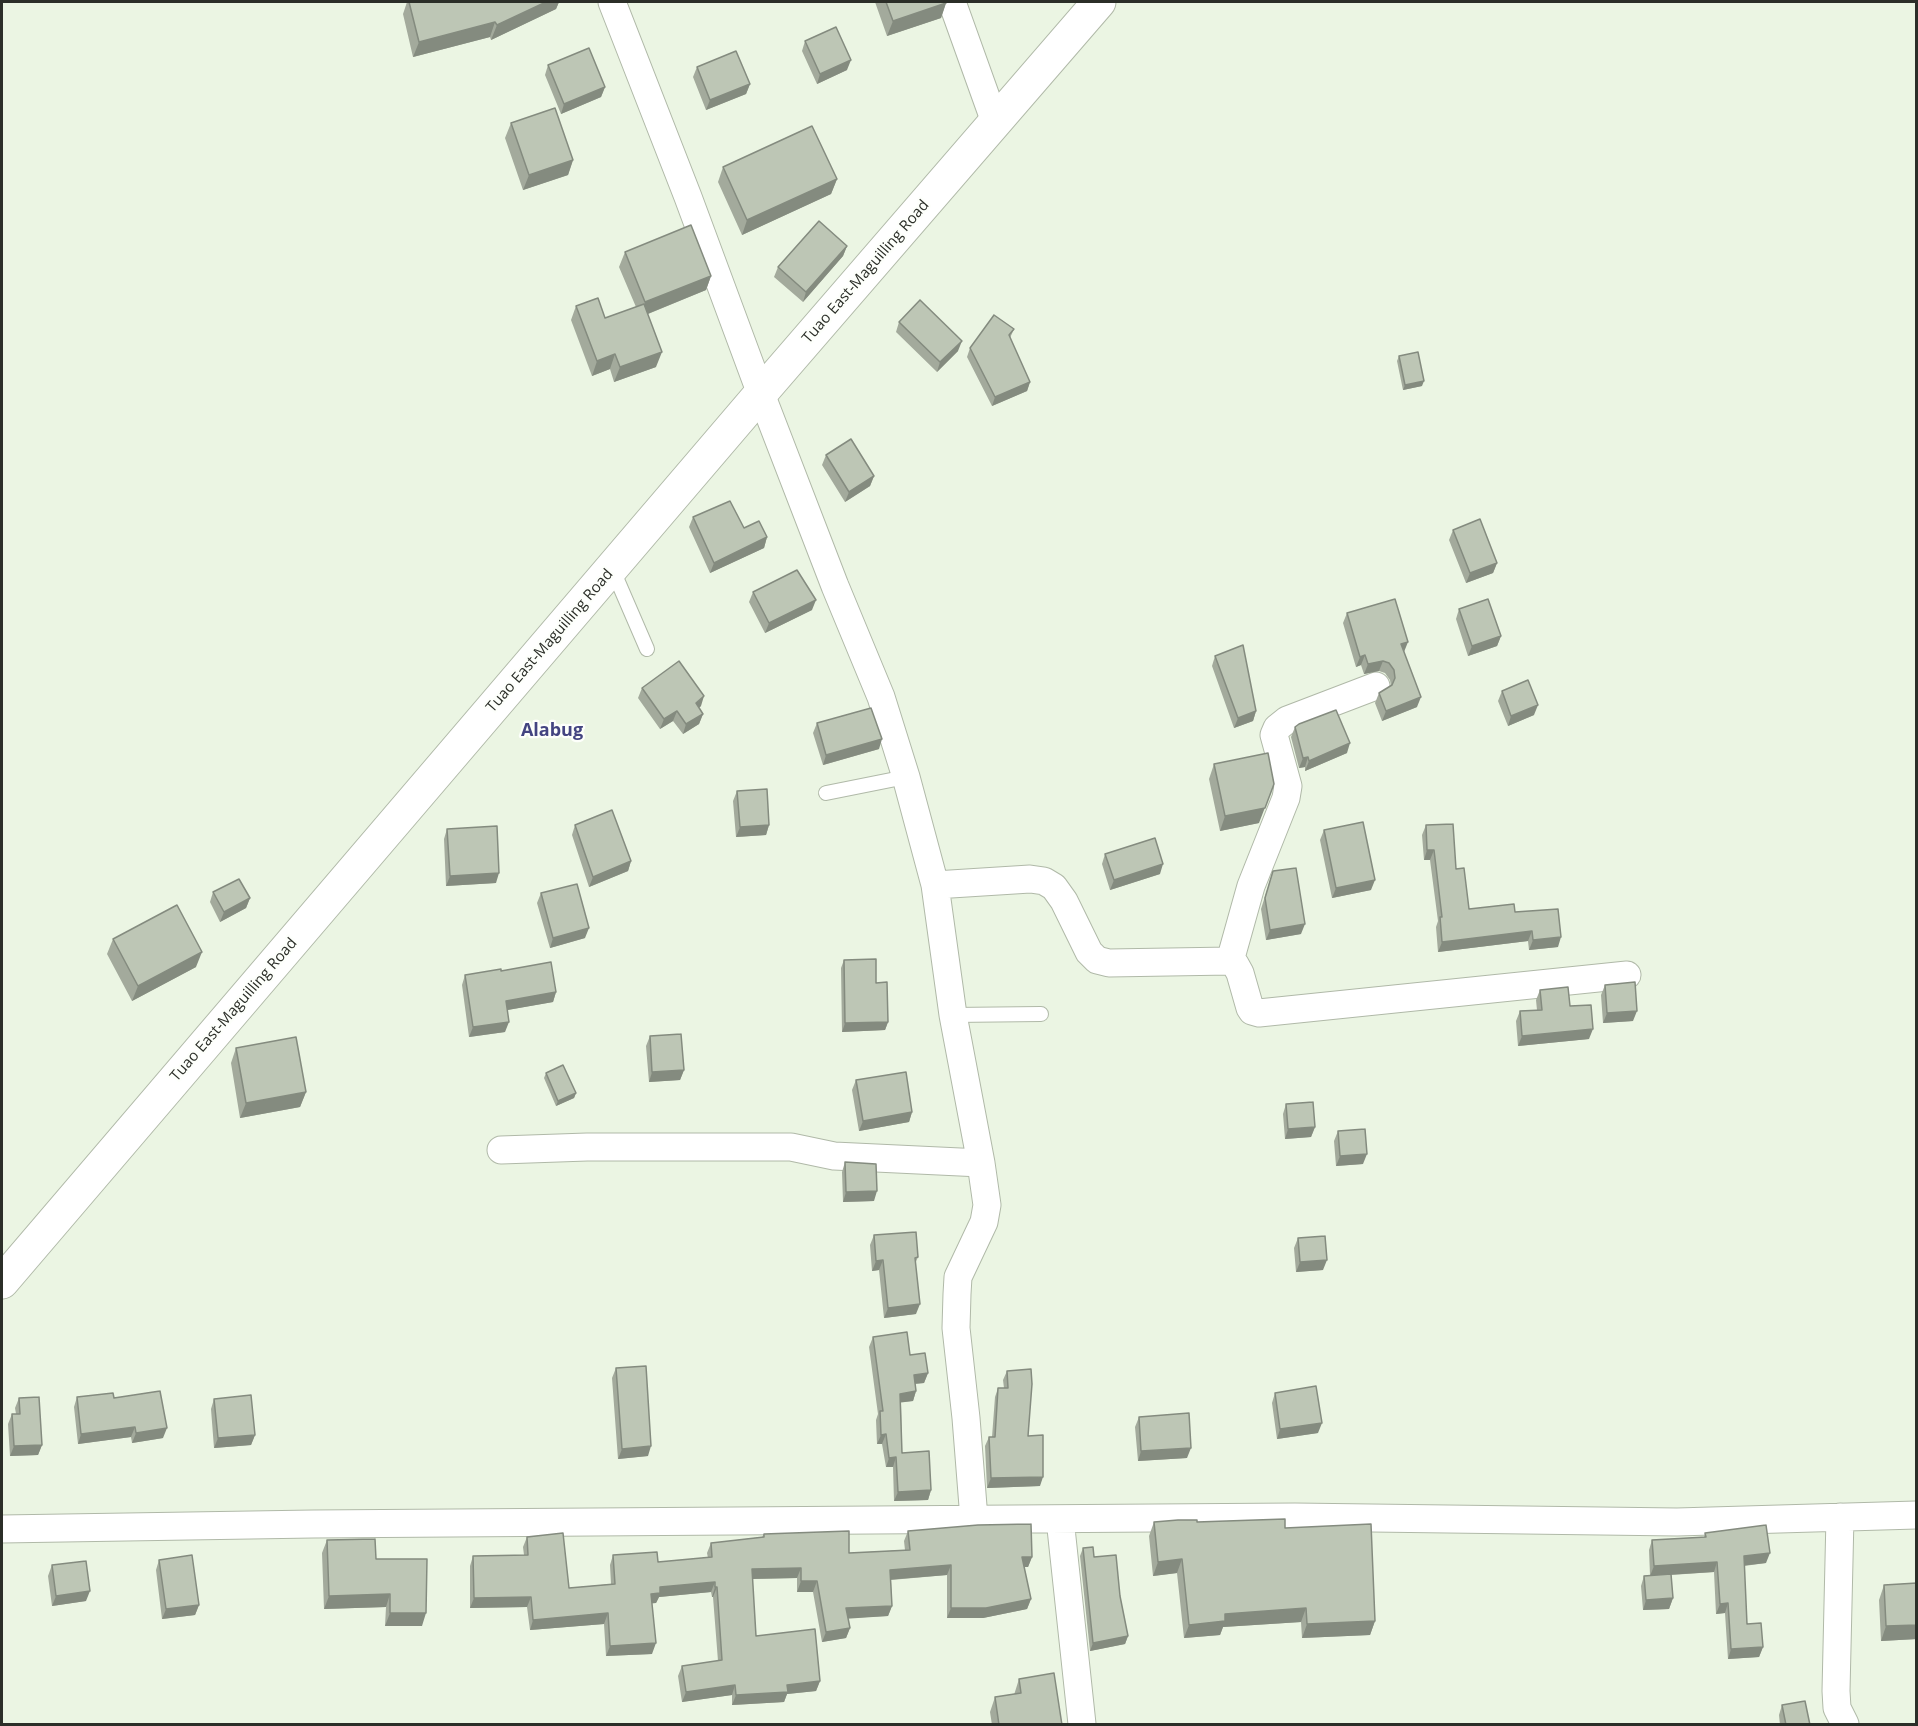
<!DOCTYPE html>
<style>
body{margin:0}
#map{position:relative;width:1918px;height:1726px;overflow:hidden;background:#ebf5e3;font-family:"Open Sans",sans-serif}
canvas{display:block}
.frame{position:absolute;inset:0;border:3px solid #2b2e28;pointer-events:none}
</style>
<div id="map">
<canvas width="1918" height="1726"></canvas>
<div class="frame"></div>
</div>
<script>
const ctx = document.querySelector('canvas').getContext('2d');
ctx.lineJoin = 'round';
const poly = rows => new Path2D(rows.map(r => 'M' + r).join(''));
function trace(path, color, width, dash) { ctx.strokeStyle = color; ctx.lineWidth = width; ctx.lineCap = dash ? 'butt' : 'round'; ctx.setLineDash(dash || []); ctx.stroke(path); }
function fillPath(path, color) { ctx.fillStyle = color; ctx.fill(path, 'evenodd'); }
function write(font, color, halo, rows, align = 'center') {
  ctx.font = font + ' "Open Sans",sans-serif'; ctx.lineWidth = 4.5; ctx.setLineDash([]); ctx.textBaseline = 'middle'; ctx.strokeStyle = halo; ctx.fillStyle = color; for (const [text, x, y, turn = 0] of rows) {
    ctx.save(); ctx.translate(x, y); ctx.rotate((+turn || 0) * Math.PI / 180); ctx.textAlign = isNaN(turn) ? turn : align; if (halo) ctx.strokeText(text, 0, 0); ctx.fillText(text, 0, 0); ctx.restore();
  }
}
const service = poly([
 [612,568,647,649],
 [826,793,906,777],
 [953,1015,1041,1014]
]);
const minor = poly([
 [612,2,688,197,761,394,835,586,881,697,906,777,935,885,953,1015,981,1163,987,1205,984,1222,958,1277,957,1294,956,1328,966,1418,974,1519],
 [952,2,995,122],
 [935,885,1030,879,1044,881,1054,887,1064,901,1089,952,1097,960,1109,963,1230,961,1235,964,1240,973,1250,1008,1252,1011,1259,1013,1627,975],
 [1230,961,1251,886,1286,798,1288,786,1274,735,1277,728,1287,720,1376,686],
 [501,1150,587,1147,791,1147,834,1156,981,1163],
 [1840,1517,1836,1691,1837,1708,1845,1724],
 [1060,1519,1082,1724],
 [2,1529,313,1524,1295,1517,1677,1522,1916,1515]
]);
const secondary = poly([
 [2,1282,768,385,1099,2]
]);
trace(service, '#b0b9a8', 16);
trace(minor, '#b0b9a8', 29);
trace(secondary, '#b0b9a8', 35);
trace(service, '#fff', 14);
trace(minor, '#fff', 27);
trace(secondary, '#fff', 33);
fillPath(poly([
 [407,2,559,2,556,9,491,40,490,37,413,57,403,14],
 [875,2,946,2,946,3,941,18,887,36],
 [805,41,847,70,817,84,802,51],
 [548,65,605,87,601,97,561,114,545,75],
 [697,67,750,84,746,94,706,110,693,77],
 [511,123,573,160,568,175,523,190,505,138],
 [723,167,837,179,831,194,742,235,718,182],
 [847,246,843,256,803,302,774,277,778,267],
 [625,252,711,276,706,290,648,314,656,367,614,382,610,369,592,376,571,320,576,306,605,318,636,307,619,267],
 [899,322,958,351,937,372,896,332],
 [1014,329,1010,338,1030,382,1027,391,992,406,967,357,970,348],
 [1399,356,1422,386,1403,390,1397,361],
 [826,455,874,476,870,486,845,502,822,465],
 [693,517,744,528,767,537,764,548,710,573,689,527],
 [1453,530,1497,563,1493,573,1466,583,1449,540],
 [753,592,812,610,765,633,749,602],
 [1459,609,1501,636,1497,646,1468,656,1456,619],
 [1347,613,1404,652,1417,707,1382,721,1375,703,1379,693,1391,686,1390,680,1385,673,1379,671,1364,674,1361,665,1356,667,1343,623],
 [1215,656,1256,711,1253,721,1234,728,1212,666],
 [642,688,701,706,699,708,703,714,699,724,683,734,673,721,660,729,638,698],
 [1502,691,1534,715,1508,726,1498,701],
 [817,723,879,749,823,765,813,733],
 [1295,727,1347,753,1305,771,1305,767,1299,768,1291,737],
 [1214,764,1259,823,1220,831,1209,779],
 [737,791,769,825,766,835,736,837,733,801],
 [575,825,631,861,628,871,589,887,572,835],
 [1426,825,1456,869,1469,909,1515,912,1558,947,1529,950,1528,941,1438,952,1436,927,1438,921,1430,860,1424,860,1422,835],
 [447,829,496,883,446,886,444,839],
 [1324,830,1371,890,1332,898,1320,840],
 [1105,854,1160,874,1110,890,1102,864],
 [1273,871,1301,934,1266,940,1261,909],
 [213,892,250,898,246,908,220,922,210,902],
 [541,893,585,938,550,948,537,903],
 [113,939,196,967,132,1001,107,954],
 [844,960,876,983,888,1022,885,1030,842,1032,841,968],
 [501,971,556,992,553,1002,507,1010,505,1032,469,1037,462,985,465,975],
 [1605,985,1633,1021,1603,1023,1601,995],
 [1540,990,1570,1006,1589,1039,1518,1046,1516,1021,1520,1011,1537,1010,1536,1000],
 [650,1036,684,1070,680,1080,649,1082,646,1046],
 [236,1048,306,1092,300,1107,240,1118,231,1063],
 [546,1073,576,1093,574,1098,556,1106,544,1078],
 [856,1080,912,1112,909,1122,859,1131,852,1090],
 [1286,1104,1315,1127,1311,1137,1285,1139,1283,1114],
 [1338,1131,1363,1164,1336,1166,1334,1141],
 [845,1162,874,1201,843,1202,842,1172],
 [874,1235,918,1257,915,1264,916,1314,884,1318,879,1270,872,1271,870,1245],
 [1298,1238,1323,1270,1296,1272,1294,1248],
 [873,1337,910,1355,928,1373,924,1383,915,1384,916,1391,913,1401,901,1402,902,1453,931,1490,928,1500,894,1501,893,1467,886,1467,882,1444,877,1444,876,1420,878,1414,869,1347],
 [616,1368,648,1456,618,1459,612,1378],
 [1007,1371,1028,1436,1040,1486,987,1488,985,1446,989,1437,992,1437,995,1397,998,1388,1004,1388,1003,1380],
 [1275,1393,1318,1433,1277,1439,1272,1403],
 [77,1397,114,1398,163,1438,132,1443,131,1437,78,1444,74,1407],
 [19,1398,42,1445,38,1455,10,1456,8,1424,12,1414,16,1414,15,1408],
 [214,1399,255,1435,251,1445,214,1448,211,1409],
 [1139,1417,1187,1458,1138,1461,1135,1427],
 [1154,1522,1197,1522,1285,1528,1375,1621,1370,1635,1302,1638,1301,1622,1223,1627,1220,1635,1184,1638,1177,1573,1153,1576,1149,1536],
 [908,1531,1032,1557,1028,1567,1024,1567,1031,1599,1027,1609,983,1618,947,1618,947,1575,891,1580,892,1606,888,1616,848,1618,850,1628,846,1638,822,1642,813,1592,797,1592,797,1578,752,1579,756,1636,820,1681,816,1691,787,1694,784,1702,732,1705,732,1695,682,1702,678,1676,682,1666,718,1661,713,1597,712,1597,711,1592,659,1597,656,1603,652,1603,652,1654,606,1656,604,1624,530,1630,527,1607,470,1608,470,1566,473,1556,524,1555,523,1547,527,1537,569,1588,611,1584,610,1565,613,1555,658,1562,708,1558,707,1553,711,1543,762,1537,764,1534,849,1553,905,1550,904,1541],
 [1705,1533,1766,1563,1744,1566,1747,1624,1763,1647,1759,1657,1728,1659,1725,1613,1716,1614,1714,1572,1671,1575,1673,1598,1669,1609,1643,1610,1641,1586,1644,1576,1650,1575,1649,1550,1652,1540,1704,1537],
 [327,1540,376,1559,422,1626,385,1626,386,1607,324,1609,322,1553],
 [1083,1548,1120,1596,1128,1636,1125,1644,1090,1651,1080,1556],
 [159,1560,199,1605,195,1615,162,1619,156,1570],
 [52,1565,86,1601,52,1606,48,1576],
 [1917,1583,1917,1639,1881,1641,1879,1600,1884,1585],
 [1019,1679,1062,1725,992,1725,990,1712,995,1697,1014,1695],
 [1782,1705,1810,1725,1780,1725,1779,1715]
]), '#a3aa9c');
fillPath(poly([
 [546,2,559,2,556,9,491,40,497,25],
 [946,3,941,18,887,36,893,21],
 [495,22,490,37,413,57,419,42],
 [851,60,847,70,817,84,820,74],
 [750,84,746,94,706,110,710,100],
 [605,87,601,97,561,114,564,104],
 [573,160,568,175,523,190,529,175],
 [837,179,831,194,742,235,747,220],
 [847,246,843,256,803,302,806,292],
 [711,276,706,290,640,317,645,302],
 [962,341,958,351,937,372,940,362],
 [662,352,656,367,614,382,620,367],
 [615,354,610,369,592,376,597,361],
 [1424,381,1422,386,1403,390,1405,385],
 [1030,382,1027,391,992,406,995,397],
 [874,476,870,486,845,502,849,492],
 [767,537,764,548,710,573,714,563],
 [1497,563,1493,573,1466,583,1470,573],
 [816,600,812,610,765,633,769,623],
 [1501,636,1497,646,1468,656,1472,646],
 [1408,642,1404,652,1401,644],
 [1365,655,1361,665,1356,667,1360,657],
 [1383,661,1379,671,1364,674,1368,664],
 [704,696,701,706,692,713,696,703],
 [1421,697,1417,707,1382,721,1386,711],
 [1538,705,1534,715,1508,726,1511,716],
 [677,711,673,721,660,729,664,719],
 [1256,711,1253,721,1234,728,1238,718],
 [703,714,699,724,683,734,686,724],
 [882,739,879,749,823,765,826,755],
 [1350,743,1347,753,1305,771,1309,761],
 [1308,757,1305,767,1299,768,1303,758],
 [1274,784,1259,823,1220,831,1225,816],
 [769,825,766,835,736,837,740,827],
 [1427,850,1434,850,1430,860,1424,860],
 [631,861,628,871,589,887,593,877],
 [1163,864,1160,874,1110,890,1114,880],
 [499,873,496,883,446,886,450,876],
 [1375,880,1371,890,1332,898,1336,888],
 [250,898,246,908,220,922,224,912],
 [1305,924,1301,934,1266,940,1270,930],
 [589,928,585,938,550,948,553,938],
 [1532,931,1528,941,1438,952,1442,942],
 [1561,937,1558,947,1529,950,1533,940],
 [202,952,196,967,132,1001,138,986],
 [556,992,553,1002,502,1011,506,1001],
 [1637,1011,1633,1021,1603,1023,1607,1013],
 [509,1022,505,1032,469,1037,473,1027],
 [888,1022,885,1030,842,1032,845,1023],
 [1593,1029,1589,1039,1518,1046,1522,1036],
 [684,1070,680,1080,649,1082,652,1072],
 [306,1092,300,1107,240,1118,246,1103],
 [576,1093,574,1098,556,1106,558,1101],
 [912,1112,909,1122,859,1131,863,1121],
 [1315,1127,1311,1137,1285,1139,1288,1129],
 [1367,1154,1363,1164,1336,1166,1340,1156],
 [877,1191,874,1201,843,1202,846,1192],
 [883,1260,879,1270,872,1271,876,1261],
 [1327,1260,1323,1270,1296,1272,1300,1262],
 [920,1304,916,1314,884,1318,888,1308],
 [928,1373,924,1383,911,1384,914,1375],
 [916,1391,913,1401,897,1403,900,1394],
 [1322,1423,1318,1433,1277,1439,1280,1429],
 [135,1427,131,1437,78,1444,81,1434],
 [167,1428,163,1438,132,1443,136,1433],
 [886,1434,882,1444,877,1444,881,1435],
 [255,1435,251,1445,214,1448,218,1438],
 [42,1445,38,1455,10,1456,14,1446],
 [651,1446,648,1456,618,1459,622,1449],
 [1191,1448,1187,1458,1138,1461,1141,1451],
 [896,1457,893,1467,886,1467,889,1458],
 [1043,1477,1040,1486,987,1488,991,1478],
 [931,1490,928,1500,894,1501,898,1492],
 [1770,1553,1766,1563,1740,1566,1744,1556],
 [1022,1557,1032,1557,1028,1567,1019,1567],
 [1182,1559,1177,1573,1153,1576,1158,1562],
 [1717,1562,1714,1572,1650,1576,1654,1566],
 [951,1565,947,1575,886,1580,890,1570],
 [801,1568,797,1578,748,1579,752,1569],
 [801,1581,817,1581,813,1592,797,1592],
 [715,1582,711,1592,659,1597,656,1603,647,1604,651,1594,660,1587],
 [715,1587,717,1587,713,1597,712,1597],
 [90,1591,86,1601,52,1606,56,1596],
 [390,1594,386,1607,324,1609,329,1596],
 [531,1597,527,1607,470,1608,474,1598],
 [1673,1598,1669,1609,1643,1610,1646,1600],
 [1031,1599,1027,1609,983,1618,947,1618,951,1608],
 [1728,1603,1725,1613,1716,1614,1720,1604],
 [199,1605,195,1615,162,1619,166,1609],
 [892,1606,888,1616,843,1619,846,1608],
 [1306,1608,1301,1622,1223,1627,1220,1635,1184,1638,1189,1625,1225,1614],
 [390,1613,426,1613,422,1626,385,1626],
 [608,1613,604,1624,530,1630,533,1620],
 [1375,1621,1370,1635,1302,1638,1307,1624],
 [1917,1625,1917,1639,1881,1641,1886,1626],
 [850,1628,846,1638,822,1642,826,1632],
 [1128,1636,1125,1644,1090,1651,1093,1643],
 [656,1643,652,1654,606,1656,610,1646],
 [1763,1647,1759,1657,1728,1659,1731,1649],
 [820,1681,816,1691,787,1694,784,1702,732,1705,736,1695,787,1685],
 [735,1685,732,1695,682,1702,686,1692]
]), '#848b7f');
const building = poly([
 [409,2,546,2,497,25,495,22,419,42,409,2],
 [886,2,946,2,946,3,893,21,886,2],
 [836,27,851,60,820,74,805,41,836,27],
 [589,48,605,87,564,104,548,65,589,48],
 [736,51,750,84,710,100,697,67,736,51],
 [555,108,573,160,529,175,511,123,555,108],
 [812,126,837,179,747,220,723,167,812,126],
 [819,221,847,246,806,292,778,267,819,221],
 [691,225,711,276,645,302,625,252,691,225],
 [598,298,605,318,644,304,662,352,620,367,615,354,597,361,576,306,598,298],
 [920,300,962,341,940,362,899,322,920,300],
 [994,315,1014,329,1009,335,1030,382,995,397,970,348,994,315],
 [1418,352,1424,381,1405,385,1399,356,1418,352],
 [851,439,874,476,849,492,826,455,851,439],
 [730,501,744,528,759,521,767,537,714,563,693,517,730,501],
 [1480,519,1497,563,1470,573,1453,530,1480,519],
 [797,570,816,600,769,623,753,592,797,570],
 [1395,599,1408,642,1401,644,1421,697,1386,711,1379,693,1392,685,1395,678,1394,670,1389,663,1383,661,1368,664,1365,655,1360,657,1347,613,1395,599],
 [1488,599,1501,636,1472,646,1459,609,1488,599],
 [1243,645,1256,711,1238,718,1215,656,1243,645],
 [679,661,704,696,696,703,703,714,686,724,677,711,664,719,642,688,679,661],
 [1528,680,1538,705,1511,716,1502,691,1528,680],
 [871,708,882,739,826,755,817,723,871,708],
 [1336,710,1350,743,1309,761,1308,757,1303,758,1295,727,1299,724,1336,710],
 [1268,753,1274,784,1265,808,1225,816,1214,764,1268,753],
 [767,789,769,825,740,827,737,791,767,789],
 [612,810,631,861,593,877,575,825,612,810],
 [1363,822,1375,880,1336,888,1324,830,1363,822],
 [1453,824,1456,869,1464,868,1469,909,1514,904,1515,912,1558,909,1561,937,1533,940,1532,931,1442,942,1440,917,1442,917,1434,850,1427,850,1426,825,1453,824],
 [497,826,499,873,450,876,447,829,497,826],
 [1155,838,1163,864,1114,880,1105,854,1155,838],
 [1296,868,1305,924,1270,930,1265,898,1273,871,1296,868],
 [239,879,250,898,224,912,213,892,239,879],
 [577,884,589,928,553,938,541,893,577,884],
 [177,905,202,952,138,986,113,939,177,905],
 [876,959,876,983,887,982,888,1022,845,1023,844,960,876,959],
 [551,962,556,992,506,1001,509,1022,473,1027,465,975,501,969,501,971,551,962],
 [1635,982,1637,1011,1607,1013,1605,985,1635,982],
 [1568,987,1570,1006,1591,1005,1593,1029,1522,1036,1520,1011,1542,1010,1540,990,1568,987],
 [681,1034,684,1070,652,1072,650,1036,681,1034],
 [296,1037,306,1092,246,1103,236,1048,296,1037],
 [563,1065,576,1093,558,1101,546,1073,563,1065],
 [906,1072,912,1112,863,1121,856,1080,906,1072],
 [1313,1102,1315,1127,1288,1129,1286,1104,1313,1102],
 [1365,1129,1367,1154,1340,1156,1338,1131,1365,1129],
 [845,1162,876,1164,877,1191,846,1192,845,1162],
 [916,1232,918,1257,915,1258,920,1304,888,1308,883,1260,876,1261,874,1235,916,1232],
 [1325,1236,1327,1260,1300,1262,1298,1238,1325,1236],
 [907,1332,910,1355,925,1353,928,1373,914,1375,916,1391,900,1394,902,1453,929,1451,931,1490,898,1492,896,1457,889,1458,886,1434,881,1435,880,1411,883,1411,873,1337,907,1332],
 [646,1366,651,1446,622,1449,616,1368,646,1366],
 [1031,1369,1032,1384,1028,1436,1043,1435,1043,1477,991,1478,989,1437,995,1437,998,1388,1008,1388,1007,1371,1031,1369],
 [1316,1386,1322,1423,1280,1429,1275,1393,1316,1386],
 [160,1391,167,1428,136,1433,135,1427,81,1434,77,1397,113,1393,114,1398,160,1391],
 [251,1395,255,1435,218,1438,214,1399,251,1395],
 [39,1397,42,1445,14,1446,12,1414,20,1414,19,1398,39,1397],
 [1189,1413,1191,1448,1141,1451,1139,1417,1189,1413],
 [1285,1519,1285,1528,1371,1524,1375,1621,1307,1624,1306,1608,1225,1614,1225,1621,1189,1625,1182,1559,1158,1562,1154,1522,1178,1520,1197,1520,1197,1522,1285,1519],
 [1031,1524,1032,1557,1022,1557,1031,1599,986,1608,951,1608,951,1565,890,1570,892,1606,846,1608,850,1628,826,1632,817,1581,801,1581,801,1568,752,1569,756,1636,815,1629,820,1681,787,1685,788,1692,736,1695,735,1685,686,1692,682,1666,722,1660,717,1587,715,1587,715,1582,660,1587,660,1593,651,1594,656,1643,610,1646,608,1613,533,1620,531,1597,474,1598,473,1556,528,1555,527,1537,563,1533,569,1588,615,1584,613,1555,657,1552,658,1562,712,1557,711,1543,764,1537,764,1534,849,1531,849,1553,910,1550,908,1531,978,1525,1031,1524],
 [1766,1525,1770,1553,1744,1556,1747,1624,1761,1623,1763,1647,1731,1649,1728,1603,1720,1604,1717,1562,1654,1566,1652,1540,1706,1537,1705,1533,1766,1525],
 [375,1539,376,1559,427,1559,426,1613,390,1613,390,1594,329,1596,327,1540,375,1539],
 [1093,1547,1094,1557,1116,1555,1120,1596,1128,1636,1093,1643,1083,1548,1093,1547],
 [192,1555,199,1605,166,1609,159,1560,192,1555],
 [86,1561,90,1591,56,1596,52,1565,86,1561],
 [1671,1574,1673,1598,1646,1600,1644,1576,1671,1574],
 [1917,1583,1917,1625,1886,1626,1884,1585,1917,1583],
 [1054,1673,1062,1725,999,1725,995,1697,1021,1693,1019,1679,1054,1673],
 [1805,1701,1810,1725,1786,1725,1782,1705,1805,1701]
]);
fillPath(building, '#bdc6b5');
trace(building, '#848b7f', 1.5);
write('15px', '#2b2e28', '#fdfffb', [
 ["Tuao East-Maguilling Road",866,272,-49],
 ["Tuao East-Maguilling Road",550,641,-49],
 ["Tuao East-Maguilling Road",234,1010,-49]
]);
write('bold 18px', '#434481', '#fdfffb', [
 ["Alabug",552,731]
]);
</script>
